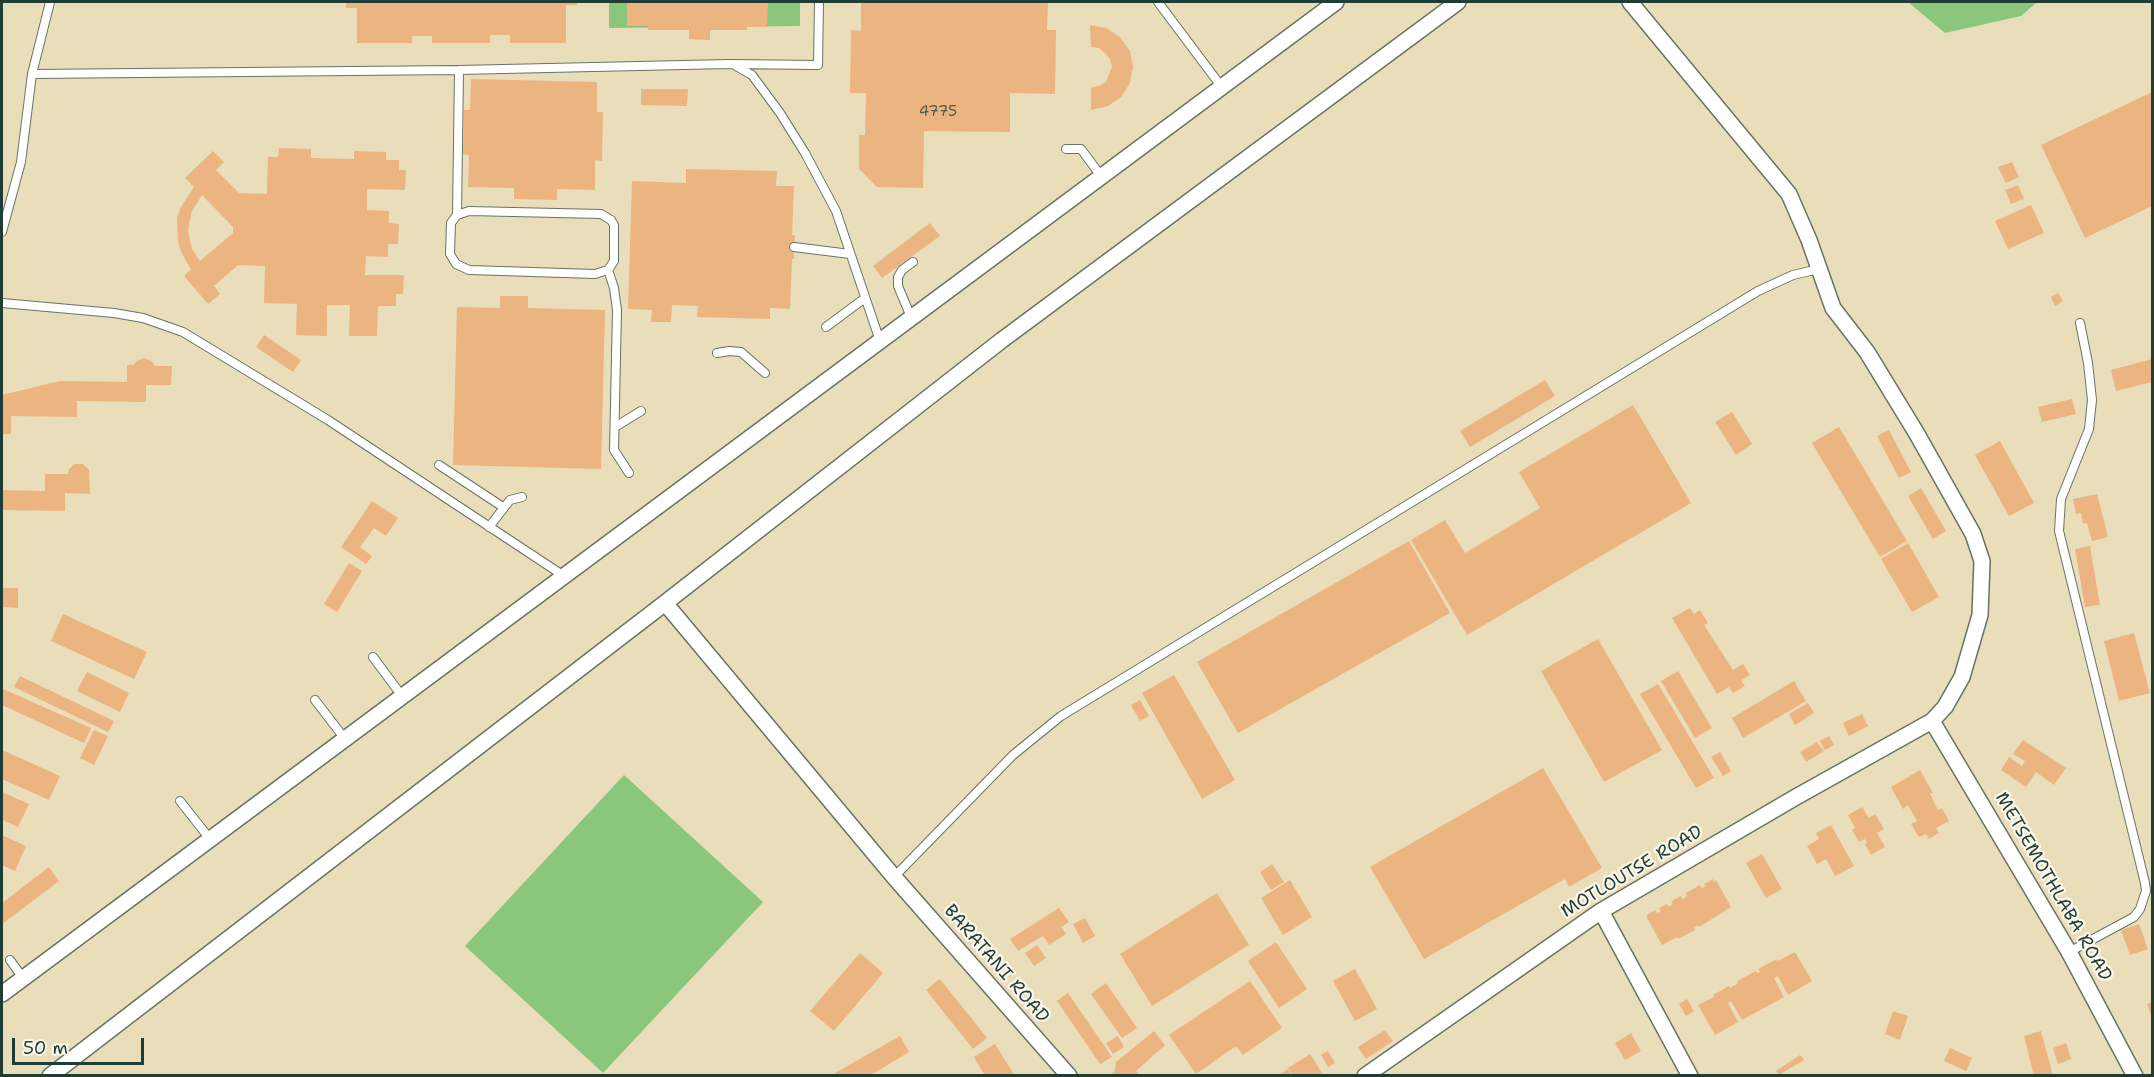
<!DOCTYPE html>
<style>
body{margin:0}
#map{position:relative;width:2154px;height:1077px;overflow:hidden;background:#eaddba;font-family:"Shantell Sans",sans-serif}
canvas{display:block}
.frame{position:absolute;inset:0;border:3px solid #1f3d34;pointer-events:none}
.scale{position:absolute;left:12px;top:1038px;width:132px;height:27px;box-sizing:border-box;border:3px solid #1f3d34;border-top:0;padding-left:8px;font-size:18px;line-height:21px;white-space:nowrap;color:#1f3d34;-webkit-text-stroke:4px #fbf7ec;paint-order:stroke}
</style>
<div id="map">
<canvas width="2154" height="1077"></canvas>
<div class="frame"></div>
<div class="scale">50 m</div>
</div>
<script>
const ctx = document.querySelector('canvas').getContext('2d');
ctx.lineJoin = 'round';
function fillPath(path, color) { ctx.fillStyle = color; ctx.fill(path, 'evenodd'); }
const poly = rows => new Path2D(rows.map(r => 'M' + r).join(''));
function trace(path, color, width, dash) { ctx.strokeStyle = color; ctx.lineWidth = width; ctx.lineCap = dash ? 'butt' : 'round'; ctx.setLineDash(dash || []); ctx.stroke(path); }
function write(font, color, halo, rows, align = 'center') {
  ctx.font = font + ' "Shantell Sans",sans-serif'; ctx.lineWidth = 4.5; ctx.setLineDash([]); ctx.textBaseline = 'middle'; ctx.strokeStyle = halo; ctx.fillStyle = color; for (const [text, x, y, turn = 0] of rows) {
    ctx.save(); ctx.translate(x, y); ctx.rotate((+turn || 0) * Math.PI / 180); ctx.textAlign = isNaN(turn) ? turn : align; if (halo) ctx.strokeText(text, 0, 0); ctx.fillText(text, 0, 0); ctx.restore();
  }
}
fillPath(poly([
 [609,2,800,2,800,26,609,28],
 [1908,2,2037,2,2021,16,1945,33],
 [624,775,763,902,603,1073,465,946]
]), '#8ac67b');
fillPath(poly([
 [346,2,577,2,577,5,566,5,566,43,510,43,510,35,490,35,490,43,432,43,432,36,412,36,412,43,357,43,357,8,346,8],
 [627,2,768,2,767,27,747,27,747,30,710,30,710,40,689,39,689,30,648,30,648,26,627,26],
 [861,2,1048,2,1047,30,1056,30,1055,94,1010,93,1010,132,924,131,923,188,877,187,859,169,859,135,865,135,866,93,850,93,851,30,861,31],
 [1090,25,1106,28,1120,37,1130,51,1133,67,1130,83,1121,97,1108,106,1091,110,1091,88,1099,86,1106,82,1112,67,1110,59,1105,53,1099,48,1091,47],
 [471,79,597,82,597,112,603,112,602,161,595,160,595,190,557,189,557,200,514,199,514,188,468,187,469,155,463,154,464,110,470,110],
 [641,89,688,89,687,106,641,105],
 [2152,92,2152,206,2085,238,2041,145],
 [279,148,311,149,311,158,354,159,354,151,386,152,386,160,399,160,399,170,406,170,405,190,367,189,367,210,389,211,389,223,399,224,398,244,388,244,388,257,366,256,365,275,404,275,403,294,396,294,396,306,378,306,377,336,349,336,350,305,327,305,327,336,296,335,297,304,264,303,265,266,238,265,214,286,220,294,208,304,184,276,191,269,182,254,178,242,177,218,181,207,194,187,185,178,213,151,224,162,216,170,239,193,267,194,268,157,278,157],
 [202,195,233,227,233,233,200,261,192,249,188,230,192,211],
 [2012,162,2019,177,2006,183,1998,167],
 [686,169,777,171,776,186,794,186,792,235,795,235,794,247,794,259,792,259,790,309,770,308,770,319,697,317,698,306,672,305,671,322,651,322,652,310,628,309,632,181,686,183],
 [2018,185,2024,199,2011,204,2005,190],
 [2031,205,2044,233,2008,249,1995,221],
 [930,223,940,236,882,278,873,266],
 [2058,293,2063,301,2055,306,2051,297],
 [500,296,528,296,528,308,605,310,601,469,453,465,457,307,500,308],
 [264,335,301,360,293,372,256,347],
 [144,358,152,361,155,366,172,366,171,385,146,385,146,402,77,401,77,417,11,416,11,434,2,434,2,395,60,381,127,382,127,365,134,365,136,361],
 [2152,359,2152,382,2116,391,2111,370],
 [1545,380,1555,396,1470,447,1460,431],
 [2072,399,2076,414,2042,422,2038,407],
 [1633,405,1691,503,1467,635,1411,540,1445,520,1465,553,1540,508,1519,472],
 [1732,412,1752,444,1736,455,1715,422],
 [1839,427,1907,541,1880,557,1812,443],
 [1889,430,1911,472,1899,478,1877,436],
 [2000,441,2034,503,2009,516,1975,455],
 [75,464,83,464,89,470,90,494,65,493,65,511,2,510,2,490,45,491,45,474,68,474,69,469],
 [1921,488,1946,531,1933,539,1908,496],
 [2097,494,2108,537,2092,541,2087,523,2083,524,2081,513,2076,514,2073,499],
 [372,501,398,518,386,536,374,528,360,547,372,556,366,564,341,547],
 [1409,541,1450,613,1238,733,1197,662],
 [1908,543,1939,597,1912,612,1881,559],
 [2090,546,2100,605,2085,607,2075,549],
 [349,563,362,571,337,612,324,604],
 [2,588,18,588,18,608,2,607],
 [1690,608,1694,614,1700,610,1708,623,1704,625,1733,670,1743,664,1750,675,1741,680,1745,686,1733,693,1729,687,1717,694,1672,618],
 [63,614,147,652,134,679,51,641],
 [2134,633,2150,693,2119,701,2104,641],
 [1598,639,1662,750,1604,782,1541,671],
 [1678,671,1712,728,1695,738,1661,681],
 [87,672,129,693,120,712,77,691],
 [1174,675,1235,780,1202,799,1142,693],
 [20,676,114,721,108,732,14,687],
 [1794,681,1806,701,1743,738,1732,718],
 [1658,684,1714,778,1696,788,1640,694],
 [3,689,91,728,84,743,2,705],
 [1140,700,1149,716,1140,721,1131,705],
 [1808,703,1814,713,1795,725,1789,714],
 [1862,714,1868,726,1849,736,1843,723],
 [94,730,108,736,94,765,80,758],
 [1829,736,1834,745,1825,750,1820,741],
 [2023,740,2066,768,2054,785,2036,772,2026,787,2001,770,2009,757,2022,766,2025,761,2013,754],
 [1817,742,1824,751,1806,762,1800,752],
 [2,750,60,776,49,800,2,779],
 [1720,752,1731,771,1723,776,1711,757],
 [1543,768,1602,868,1569,887,1565,879,1424,959,1370,867],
 [1920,770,1933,793,1930,794,1938,810,1942,808,1949,821,1936,828,1939,833,1929,839,1926,834,1919,837,1911,824,1917,821,1908,805,1903,809,1891,787],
 [2,792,29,804,18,827,2,820],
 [1862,807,1869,818,1875,814,1884,829,1877,833,1885,847,1871,855,1865,844,1867,843,1865,839,1859,842,1852,830,1855,828,1848,815],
 [1831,825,1854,866,1835,876,1826,859,1817,864,1807,846,1819,839,1816,833],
 [2,835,26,846,15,871,2,865],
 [1762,854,1782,889,1766,898,1746,863],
 [1272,864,1284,882,1271,890,1260,872],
 [49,867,59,881,2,924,2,903],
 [1713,879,1714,882,1716,880,1731,907,1699,927,1698,925,1694,928,1695,930,1678,939,1677,937,1662,945,1647,918,1647,915,1655,910,1657,913,1661,911,1659,908,1667,904,1669,907,1673,904,1671,901,1681,896,1683,899,1687,896,1686,893,1700,885,1702,888,1706,886,1704,884],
 [1290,880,1312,917,1283,935,1261,898],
 [1217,893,1249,945,1152,1006,1120,954],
 [1059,908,1069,922,1061,927,1066,934,1049,945,1043,936,1018,951,1010,939],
 [1085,918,1095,936,1083,943,1073,924],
 [2139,924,2148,949,2130,955,2121,930],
 [1276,942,1307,989,1279,1008,1248,961],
 [1037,945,1046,958,1034,966,1025,953],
 [1795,952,1812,981,1788,995,1778,976,1774,978,1784,997,1742,1020,1731,1001,1728,1003,1738,1022,1715,1035,1698,1005,1714,997,1713,995,1729,986,1730,988,1738,983,1737,981,1756,971,1757,973,1760,972,1758,969,1777,959,1778,961],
 [860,953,883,973,834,1031,810,1011],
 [1355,969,1377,1009,1355,1021,1333,981],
 [940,979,987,1038,973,1049,926,990],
 [1250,981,1282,1028,1243,1055,1236,1046,1196,1074,1169,1035],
 [1106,983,1137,1028,1122,1038,1091,994],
 [1068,993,1112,1057,1100,1064,1057,1001],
 [1687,999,1694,1011,1686,1016,1679,1004],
 [2152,1002,2152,1018,2147,1004],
 [1893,1011,1908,1016,1900,1040,1885,1034],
 [1385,1030,1393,1041,1366,1059,1358,1047],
 [1154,1031,1165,1045,1136,1071,1140,1076,1109,1076,1115,1071,1116,1062],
 [2041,1031,2053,1076,2034,1076,2024,1036],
 [1631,1033,1641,1051,1625,1060,1615,1043],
 [900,1036,909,1052,869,1076,837,1076,835,1073],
 [1118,1036,1124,1047,1113,1054,1106,1043],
 [2066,1043,2071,1059,2058,1064,2053,1048],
 [995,1044,1015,1076,985,1076,974,1057],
 [1950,1048,1972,1058,1966,1071,1944,1061],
 [1328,1051,1335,1063,1328,1067,1321,1055],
 [1310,1054,1324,1076,1293,1076,1288,1068],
 [1800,1055,1804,1060,1779,1075,1776,1071],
 [1288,1069,1292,1076,1277,1076]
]), '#ecb481');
const service = poly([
 [1158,2,1221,86],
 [736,66,752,75,780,113,805,153,836,211,880,341],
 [32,74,459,70,728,64,818,65,819,2],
 [1066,149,1081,149,1101,176],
 [457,215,469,211,601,214,611,220,614,225,614,261,608,270,595,274,469,270,456,264,450,254,451,223,457,215,459,70],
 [2,232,21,162,32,74,50,2],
 [794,247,850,254],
 [608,270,614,288,617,310,614,450,629,473],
 [2,303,114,313,143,318,183,332,328,420,564,576],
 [911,317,898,286,898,277,902,270,913,262],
 [826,327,865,298],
 [717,353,729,351,741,352,765,373],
 [615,427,641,411],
 [439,465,503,507],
 [489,527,510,500,522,497],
 [373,657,402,696],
 [315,700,345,739],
 [180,801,210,839],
 [894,877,1013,755,1061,716,1758,291,1793,275,1819,269],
 [2069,952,2134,917,2140,909,2146,891,2145,883,2059,531,2061,499,2089,429,2092,400,2088,363,2080,323],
 [10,960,23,978]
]);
const minor = poly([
 [665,603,894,877,1069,1076],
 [1932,721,2069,952,2135,1076],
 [1601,911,1690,1076],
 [2,994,1336,2],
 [50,1076,665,603,1002,340,1458,2],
 [1365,1076,1601,911,1796,797,1932,721,1945,707,1962,677,1980,615,1982,561,1973,534,1917,434,1867,352,1833,308,1809,240,1789,194,1630,2]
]);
trace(service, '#667563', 10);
trace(minor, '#667563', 18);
trace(service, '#fff', 8);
trace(minor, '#fff', 15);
write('15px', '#525b47', null, [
 ["4775",938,112]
]);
write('18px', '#1f3d34', '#fbf7ec', [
 ["MOTLOUTSE ROAD",1632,872,-31],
 ["METSEMOTHLABA ROAD",2053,887,60],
 ["BARATANI ROAD",996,964,49]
]);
</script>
